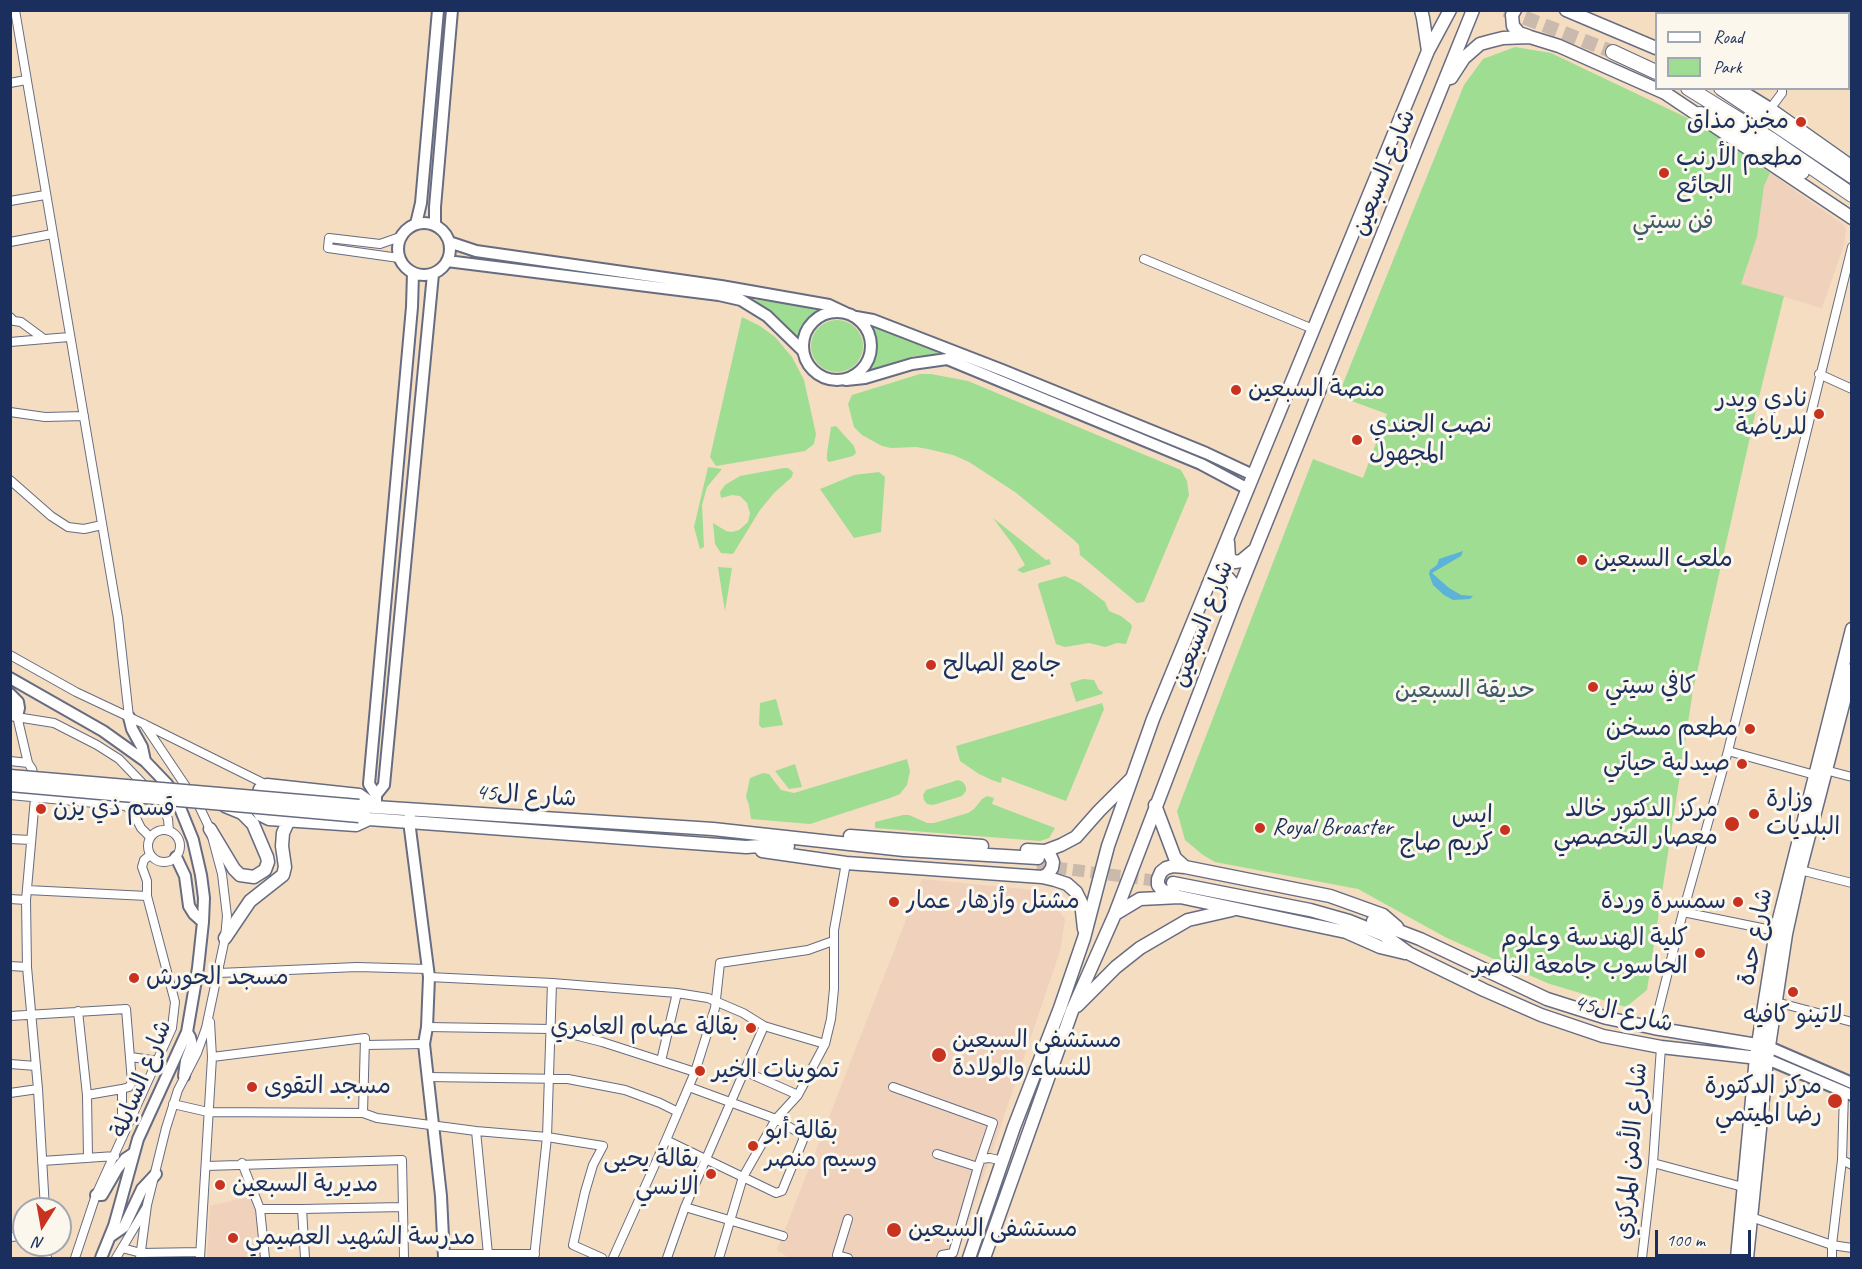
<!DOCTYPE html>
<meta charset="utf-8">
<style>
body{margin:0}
#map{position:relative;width:1862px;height:1269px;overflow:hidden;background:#f5ddc1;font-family:Caveat,sans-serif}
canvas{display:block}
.frame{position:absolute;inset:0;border:12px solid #1b2f5e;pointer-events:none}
.legend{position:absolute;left:1655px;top:12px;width:195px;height:78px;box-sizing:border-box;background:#fbf7ec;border:2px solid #a1a7b3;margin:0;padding:8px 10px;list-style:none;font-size:18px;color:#1b2f5e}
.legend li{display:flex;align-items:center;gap:12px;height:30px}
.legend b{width:30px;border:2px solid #a1a7b3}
.north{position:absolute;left:12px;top:1197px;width:60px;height:60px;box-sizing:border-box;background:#fbf7ec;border:2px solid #a1a7b3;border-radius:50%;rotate:191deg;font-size:16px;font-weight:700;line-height:24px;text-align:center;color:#1b2f5e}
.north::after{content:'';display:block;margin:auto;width:21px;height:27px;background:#c8321e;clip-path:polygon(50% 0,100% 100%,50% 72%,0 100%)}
.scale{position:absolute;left:1655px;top:1230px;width:96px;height:27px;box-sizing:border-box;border:3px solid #1b2f5e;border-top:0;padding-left:8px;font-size:18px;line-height:21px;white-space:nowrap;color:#1b2f5e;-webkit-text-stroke:4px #fbf7ec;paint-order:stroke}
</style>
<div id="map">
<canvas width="1862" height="1269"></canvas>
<div class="frame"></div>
<ul class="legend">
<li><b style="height:8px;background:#fff"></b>Road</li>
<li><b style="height:16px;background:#9fdd92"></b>Park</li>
</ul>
<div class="north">N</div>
<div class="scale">100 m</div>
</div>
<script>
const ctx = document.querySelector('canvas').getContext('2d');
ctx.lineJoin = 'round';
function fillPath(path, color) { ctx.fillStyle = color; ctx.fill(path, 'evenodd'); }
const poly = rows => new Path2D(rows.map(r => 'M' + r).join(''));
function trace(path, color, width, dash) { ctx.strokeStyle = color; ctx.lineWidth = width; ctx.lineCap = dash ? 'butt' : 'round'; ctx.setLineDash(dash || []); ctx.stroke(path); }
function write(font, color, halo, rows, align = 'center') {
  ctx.font = font + ' Caveat,"Playpen Sans Arabic",sans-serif'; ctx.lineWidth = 6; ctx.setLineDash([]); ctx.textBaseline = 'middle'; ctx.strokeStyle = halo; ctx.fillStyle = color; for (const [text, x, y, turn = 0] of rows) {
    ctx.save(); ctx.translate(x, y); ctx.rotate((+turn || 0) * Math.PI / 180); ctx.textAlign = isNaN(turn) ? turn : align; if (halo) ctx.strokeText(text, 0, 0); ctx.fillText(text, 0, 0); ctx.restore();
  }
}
fillPath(poly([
 [1770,173,1844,225,1846,231,1844,245,1822,308,1741,284,1757,237,1764,186],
 [922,879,1034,890,1049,898,1065,919,1060,951,956,1258,789,1258,777,1250],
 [251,1196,257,1217,260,1258,207,1258,210,1206]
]), '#efd1bc');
fillPath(poly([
 [1515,47,1551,53,1700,124,1770,173,1764,186,1757,237,1741,284,1784,296,1759,397,1693,690,1647,990,1626,1007,1547,983,1445,937,1358,889,1215,862,1203,855,1185,840,1177,811,1313,459,1363,478,1387,414,1338,396,1464,85,1483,59],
 [749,299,826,308,826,311,809,322,800,341,794,333,776,315],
 [742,317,760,326,775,337,792,357,804,380,816,434,814,444,805,451,716,466,710,457],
 '811 346a26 26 0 1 1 52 0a26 26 0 1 1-52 0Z',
 [871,325,938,351,936,355,914,356,866,371,872,365,875,355,875,337],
 [920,374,931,374,968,381,1181,470,1187,481,1189,495,1144,602,1137,603,1080,555,1079,545,1074,540,1015,492,969,462,953,455,928,449,916,447,891,448,882,446,862,435,854,427,848,404,852,395],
 [836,426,854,446,856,453,853,456,829,462,827,460,827,453,831,427],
 [708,467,722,469,707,487,702,505,704,547,700,549,694,527],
 [784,468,788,468,793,472,792,477,774,493,760,510,733,554,721,553,715,544,713,523,726,531,732,532,739,530,748,522,750,513,747,503,740,496,732,495,721,498,720,492,725,485,740,476],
 [879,472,885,477,881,532,854,538,820,489,854,475],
 [993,518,1046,560,1049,559,1051,564,1023,573,1017,570,1025,565,1014,546],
 [718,567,732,568,725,611,722,593],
 [1065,576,1080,583,1105,602,1109,611,1121,616,1131,624,1132,627,1126,644,1117,643,1105,647,1089,643,1065,647,1056,644,1038,585,1039,583],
 [1083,679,1094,680,1099,690,1103,692,1102,694,1076,702,1070,683],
 [776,699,783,725,762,728,759,725,760,703],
 [1102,703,1104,709,1066,801,1002,777,1001,783,992,780,979,774,960,761,956,746],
 [907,759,910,771,907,785,900,794,890,798,810,824,751,819,749,805,746,797,750,778,763,773,769,774,781,790,794,793],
 [795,764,802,787,789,789,775,771],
 [958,780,963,782,966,787,966,791,962,796,933,805,927,804,924,800,923,795,926,790],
 [987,796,994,798,992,804,1055,828,1049,838,1040,841,875,828,875,822,903,815,909,815,927,823,934,823,968,813,974,809,982,799]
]), '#9fdd92');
fillPath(poly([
 [1463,551,1461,556,1432,573,1449,588,1461,595,1473,596,1470,599,1453,600,1444,595,1433,585,1429,574,1430,570,1437,565,1439,559]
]), '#5cb2d8');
trace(poly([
 [1037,865,1173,883]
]), '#c9baad', 12, [12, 6]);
trace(poly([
 [1505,10,1613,52]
]), '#c9baad', 14, [14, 7]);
const street = poly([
 [15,10,118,618,129,717],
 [1842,10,1844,14],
 [1792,14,1792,10],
 [1848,19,1852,23],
 [1848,60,1852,60],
 [10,83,26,80],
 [1770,109,1782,93,1782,88],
 [10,201,45,195],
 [10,242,52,234],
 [399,258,328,248,329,238,380,244,400,237],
 [1144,259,1313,329],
 [10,317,14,321,21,322,44,339],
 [10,342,69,337],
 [1819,374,1852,389],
 [10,412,45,417,84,416],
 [10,480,51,516,68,527,84,529,102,525],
 [10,655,76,692,144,724,267,785],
 [10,706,17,716,28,763,32,769,35,781,35,798,26,900,27,967,38,1089,45,1209],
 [10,716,54,723,97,745,119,759,146,787],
 [1728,751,1815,775],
 [10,761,28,763],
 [1825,770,1852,777],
 [10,795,126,806,134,814,141,828,150,837],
 [154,796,163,808,168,819,169,831],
 '148 846a16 16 0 1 1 32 0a16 16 0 1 1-32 0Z',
 [10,839,31,840],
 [1800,870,1852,883],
 [27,890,147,896],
 [10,899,26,900],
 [1683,912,1776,931],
 [10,966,27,967],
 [219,973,357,967,427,969],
 [429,977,552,983,677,993,708,998,743,1013,764,1026,825,1044],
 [1776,1002,1852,1022],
 [78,1011,87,1095,88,1158],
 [10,1016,126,1009,132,1082,129,1087,122,1089,87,1095],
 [427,1027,551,1029,602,1042,695,1072],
 [1654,1028,1683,912,1728,751,1852,247],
 [365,1045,424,1044],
 [131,1057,158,1061],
 [212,1057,365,1038,363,1113],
 [661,1061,677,993],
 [10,1064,36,1066],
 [744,1071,798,1095],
 [427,1077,568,1079,625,1090,660,1103,678,1112],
 [893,1087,993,1123,978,1167,953,1253,942,1255,941,1258],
 [122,1089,122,1136],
 [10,1093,38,1089],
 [173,1104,208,1112,363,1113,377,1118,476,1131,547,1137,603,1146,593,1165,585,1192,573,1245,602,1258],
 [476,1131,488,1254],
 [666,1140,776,1193,782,1191,803,1140,803,1136,801,1134,776,1119,689,1087],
 [937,1154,978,1167],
 [981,1159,990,1158,1003,1161],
 [1842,1160,1852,1165],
 [42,1161,115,1156],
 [242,1163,260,1209,265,1258],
 [1653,1163,1743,1187],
 [206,1166,402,1160,404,1258],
 [685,1207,783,1236],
 [260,1209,302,1209,403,1207],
 [302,1209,305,1258],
 [1751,1217,1832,1245,1852,1248],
 [848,1219,837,1255,848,1258],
 [10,1237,24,1236],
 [46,1245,47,1258],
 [122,1248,141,1253,200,1252],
 [444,1254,535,1254],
 [75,1258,96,1195,172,1028,175,1002,147,896,147,881,142,867,144,860,150,855],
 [116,1258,146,1208],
 [140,1258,147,1205,166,1128,178,1090,197,1053,206,1028,225,938,227,916,222,874,210,829,199,806,144,724],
 [200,1258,212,1057,210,1022],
 [534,1258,547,1137,552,983],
 [613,1258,666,1140,695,1072,715,1008,720,963,808,950,833,941],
 [667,1258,685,1207,764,1026],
 [719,1258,743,1177,776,1119,798,1095,825,1044,831,1019,834,989,834,930,846,863],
 [1642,1258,1653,1163,1661,1047],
 [1832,1258,1832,1245,1842,1160,1844,1092]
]);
const secondary = poly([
 '398 249a26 26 0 1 1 52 0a26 26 0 1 1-52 0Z',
 [416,224,421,203,438,10],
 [435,225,435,207,452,10],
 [449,242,476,251,721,286,829,305,846,313],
 [447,261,719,295,741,300,767,316,803,351],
 '803 346a34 34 0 1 1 68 0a34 34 0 1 1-68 0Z',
 [856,317,873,320,1002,370,1206,453,1253,475],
 [846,380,865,378,912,364,947,359,1201,464,1248,489],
 [10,678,103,731,145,761,167,784,176,798,193,840,201,875,204,898,203,922,198,968,187,1032,138,1139,114,1226,101,1258],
 [10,694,18,702,19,708,17,716],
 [129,717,132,729,142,747,145,761],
 [376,795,384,785,433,274],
 [376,807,376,795,369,784,412,307,413,273],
 [410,814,409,821,429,977,427,1027,424,1044,441,1196,444,1258],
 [176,857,185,876,189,906,194,914,203,922],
 [1769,1047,1852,1083],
 [1767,1059,1852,1095],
 [184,1076,186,1061,192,1045,190,1037,187,1032],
 [96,1195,102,1195,117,1169,125,1159,134,1153],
 [111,1236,124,1227,142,1189,156,1174]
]);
const primary = poly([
 [1421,10,1423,18,1428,51],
 [1515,10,1512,15,1513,26,1519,33,1528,36],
 [1566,10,1656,48],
 [1451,78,1464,58,1480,44,1491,41,1503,38,1530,37,1559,46,1665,93,1852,218],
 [1736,88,1770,109,1852,167],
 [1228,542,1229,558,1235,562,1241,561,1253,551],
 [1208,585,1216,578,1222,577,1228,578,1234,585,1234,597],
 [1155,805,1175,858,1185,867,1330,896,1383,915,1397,927],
 [359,806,713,829,904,850,1038,858],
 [359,816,369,819,746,847,773,845,788,846],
 [369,819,356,825,269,819,261,815,257,809,257,799,260,789,267,785,359,795,376,807],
 [210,829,234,869,240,875,254,877,265,870,268,862,267,857,253,824,242,813,225,806],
 [850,836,982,846],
 [1027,850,1045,851,1061,845,1076,837,1099,811,1131,779],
 [762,851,846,863,1042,877,1055,880,1067,884,1076,892,1081,902,1084,929],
 [1042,877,1048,874,1052,868,1053,862,1050,855,1045,851],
 [1173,883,1310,910,1349,921,1384,935,1410,954,1484,990,1541,1015,1603,1036,1661,1047,1767,1059],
 [1175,895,1162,890,1158,885,1158,879,1161,872,1166,868,1173,866,1185,867],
 [1115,914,1140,899,1180,897,1346,932,1380,947,1405,953],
 [1373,921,1420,939,1547,999,1607,1018,1654,1028,1769,1047],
 [225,938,250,901,283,875,285,867,282,846,283,833,288,822,292,821],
 [1077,1006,1116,967,1140,948,1188,920,1232,910],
 [969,1258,1014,1127,1060,1008,1084,938,1108,846,1153,719,1428,51,1450,10],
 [984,1258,1072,1011,1115,914,1234,602,1473,10],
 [1737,1258,1756,1057,1776,931,1852,629],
 [1747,1258,1767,1059,1786,934,1800,870,1852,670]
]);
const highway = poly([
 [1613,52,1656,72],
 [1688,88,1772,140,1852,195],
 [1721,88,1852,176],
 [1700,114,1724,121,1802,172]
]);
trace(street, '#676c81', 10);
trace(secondary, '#676c81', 14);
trace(primary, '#676c81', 15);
trace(highway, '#676c81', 16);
trace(street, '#fff', 8);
trace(secondary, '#fff', 10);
trace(primary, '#fff', 12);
trace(highway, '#fff', 14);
const primaryBridge = poly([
 [10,776,359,806],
 [10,785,359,816]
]);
trace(primaryBridge, '#676c81', 15, []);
trace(primaryBridge, '#fff', 12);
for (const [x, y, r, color] of [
 [1801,122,6,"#c8321e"],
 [1664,173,6,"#c8321e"],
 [1236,390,6,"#c8321e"],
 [1819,414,6,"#c8321e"],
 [1357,440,6,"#c8321e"],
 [1582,560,6,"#c8321e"],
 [931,665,6,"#c8321e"],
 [1593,687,6,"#c8321e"],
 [1750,729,6,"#c8321e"],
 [1742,764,6,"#c8321e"],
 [41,809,6,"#c8321e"],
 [1754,814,6,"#c8321e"],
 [1732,824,8,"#c8321e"],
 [1260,828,6,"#c8321e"],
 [1505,830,6,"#c8321e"],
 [894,902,6,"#c8321e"],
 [1738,902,6,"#c8321e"],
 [1700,953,6,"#c8321e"],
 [134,978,6,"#c8321e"],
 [1793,992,6,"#c8321e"],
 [751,1028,6,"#c8321e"],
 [939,1055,8,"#c8321e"],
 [700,1071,6,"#c8321e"],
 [252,1087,6,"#c8321e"],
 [1835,1101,8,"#c8321e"],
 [753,1146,6,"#c8321e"],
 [711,1174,6,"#c8321e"],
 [220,1185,6,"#c8321e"],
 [894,1230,8,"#c8321e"],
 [233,1238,6,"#c8321e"]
]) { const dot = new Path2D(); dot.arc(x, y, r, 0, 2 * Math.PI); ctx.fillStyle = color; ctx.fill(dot); trace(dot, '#fbf7ec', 2); }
write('24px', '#1b2f5e', '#fbf7ec', [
 ["مخبز مذاق",1789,122,"right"],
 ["مطعم الأرنب",1676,159],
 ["الجائع",1676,187],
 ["منصة السبعين",1248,390],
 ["نادي ويدر",1807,400,"right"],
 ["للرياضة",1807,428,"right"],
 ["نصب الجندي",1369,426],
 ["المجهول",1369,454],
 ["ملعب السبعين",1594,560],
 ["جامع الصالح",943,665],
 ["كافي سيتي",1605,687],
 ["مطعم مسخن",1738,729,"right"],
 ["صيدلية حياتي",1730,764,"right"],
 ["وزارة",1766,800],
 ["البلديات",1766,828],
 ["قسم ذي يزن",53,809],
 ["مركز الدكتور خالد",1718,810,"right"],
 ["معصار التخصصي",1718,838,"right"],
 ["ايس",1493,816,"right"],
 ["كريم صاج",1493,844,"right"],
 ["Royal Broaster",1272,828],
 ["مشتل وأزهار عمار",906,902],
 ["سمسرة وردة",1726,902,"right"],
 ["كلية الهندسة وعلوم",1688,939,"right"],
 ["الحاسوب جامعة الناصر",1688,967,"right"],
 ["مسجد الحورش",146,978],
 ["لاتينو كافيه",1793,1016,"center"],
 ["بقالة عصام العامري",739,1028,"right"],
 ["مستشفى السبعين",952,1041],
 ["للنساء والولادة",952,1069],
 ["تموينات الخير",712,1071],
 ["مسجد التقوى",264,1087],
 ["مركز الدكتورة",1822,1087,"right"],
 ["رضا الميتمي",1822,1115,"right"],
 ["بقالة أبو",765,1132],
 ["وسيم منصر",765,1160],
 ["بقالة يحيى",699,1160,"right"],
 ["الانسي",699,1188,"right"],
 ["مديرية السبعين",232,1185],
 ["مستشفى السبعين",908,1230],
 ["مدرسة الشهيد العصيمي",245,1238]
], 'left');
write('24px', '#1b2f5e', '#fbf7ec', [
 ["شارع السبعين",1384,173,-68],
 ["شارع السبعين",1203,624,-69],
 ["شارع ال45",526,796,4],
 ["شارع حدة",1756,937,-79],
 ["شارع ال45",1623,1014,13],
 ["شارع السايلة",142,1079,-68],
 ["شارع الأمن المركزي",1632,1151,-85]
]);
write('24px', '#3c5a6b', '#fbf7ec', [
 ["فن سيتي",1673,222],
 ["حديقة السبعين",1465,691]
]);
</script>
